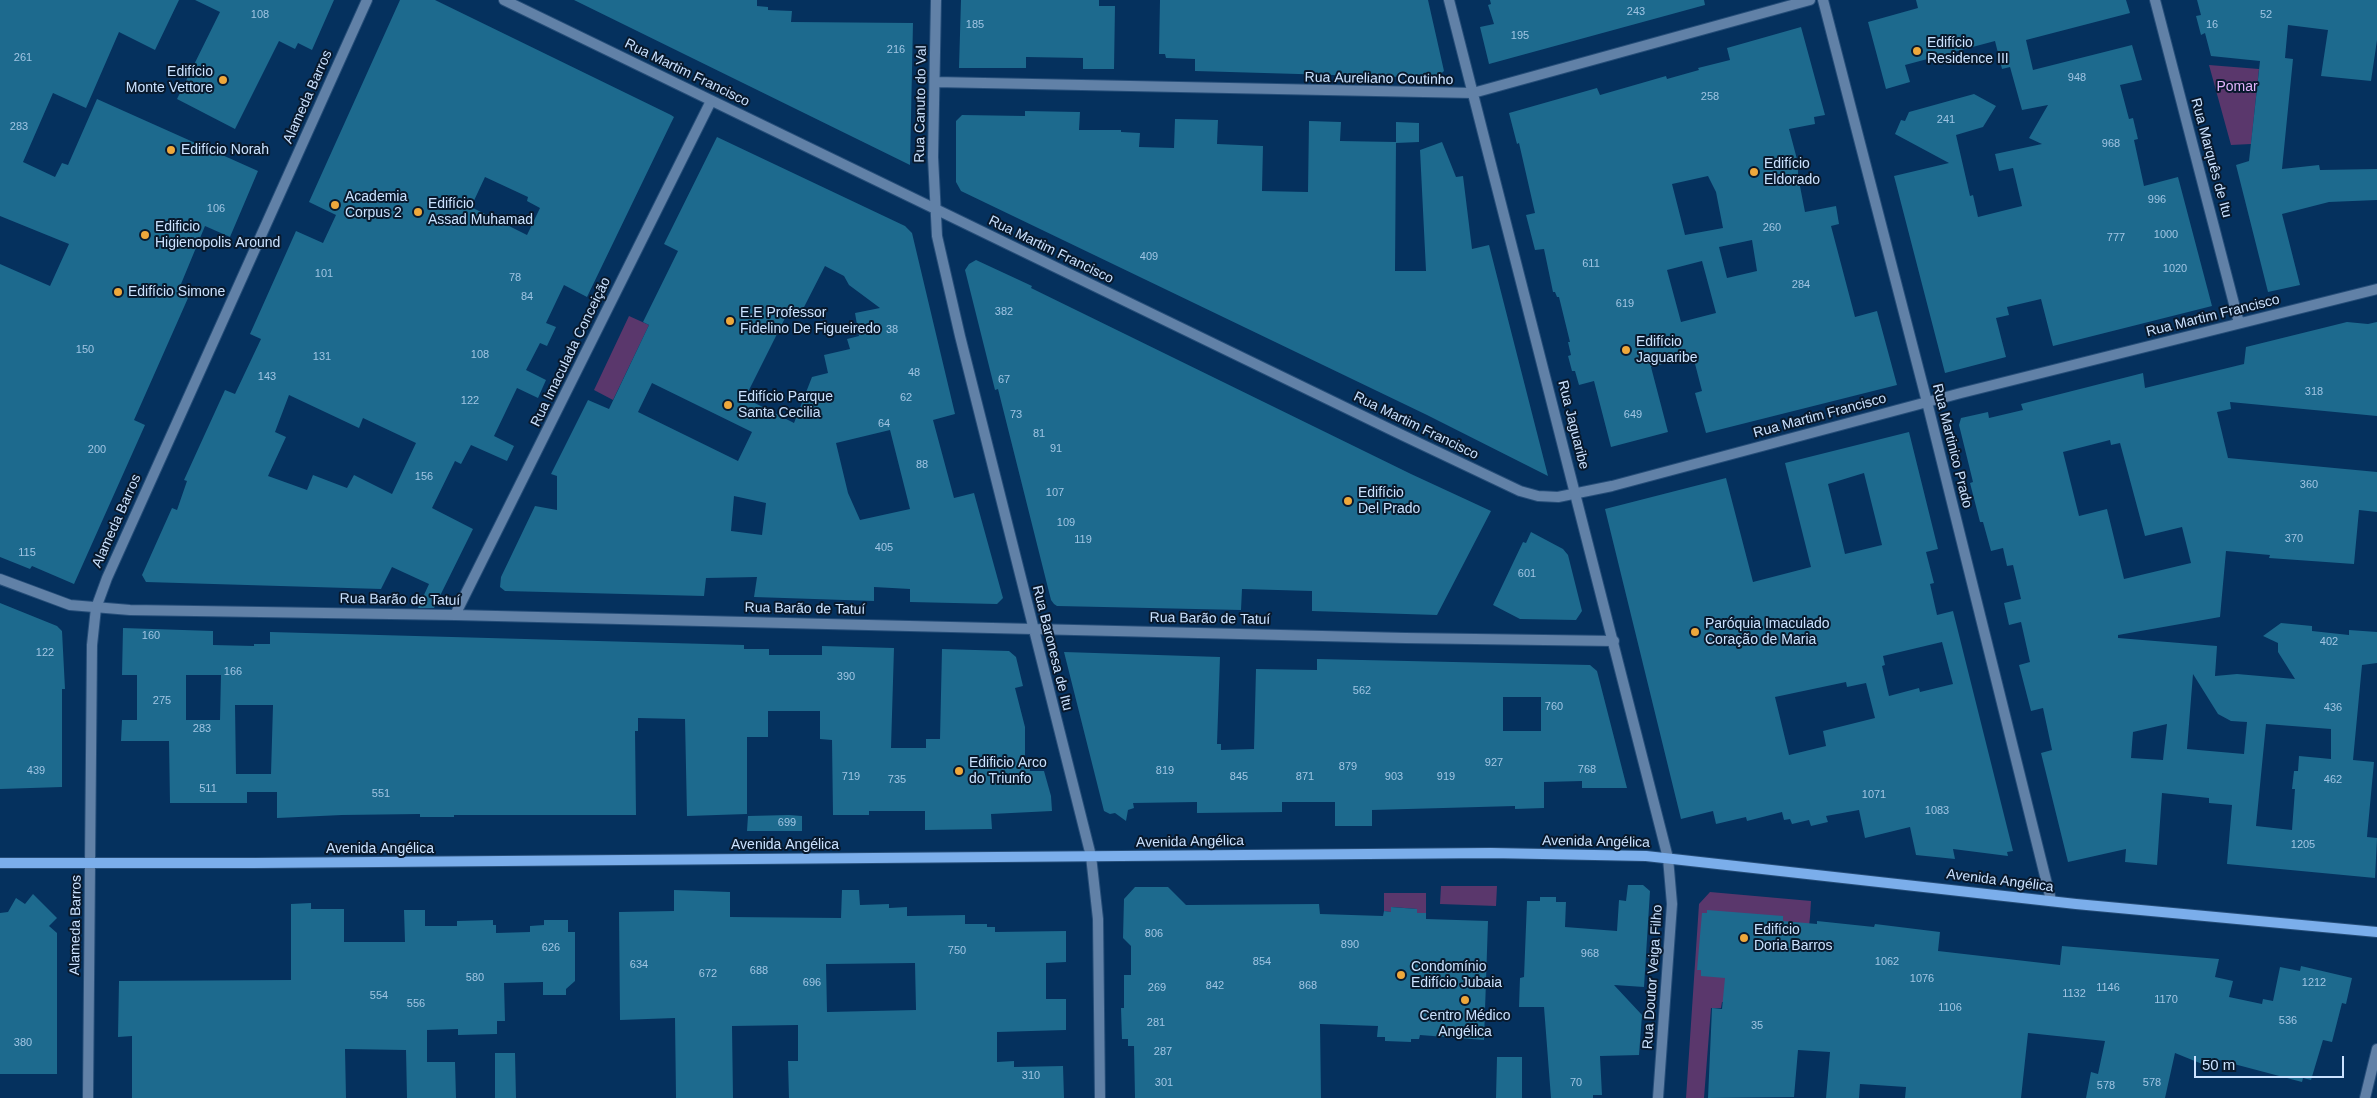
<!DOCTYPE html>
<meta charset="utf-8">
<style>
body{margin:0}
#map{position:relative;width:2377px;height:1098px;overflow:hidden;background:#05315e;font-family:Helvetica,sans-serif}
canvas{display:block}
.scale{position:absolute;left:2194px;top:1056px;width:150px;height:22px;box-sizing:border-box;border:2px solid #cbe2ff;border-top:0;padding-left:6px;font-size:15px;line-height:18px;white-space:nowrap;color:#cbe2ff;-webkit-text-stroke:4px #08192d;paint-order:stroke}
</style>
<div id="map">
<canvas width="2377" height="1098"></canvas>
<div class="scale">50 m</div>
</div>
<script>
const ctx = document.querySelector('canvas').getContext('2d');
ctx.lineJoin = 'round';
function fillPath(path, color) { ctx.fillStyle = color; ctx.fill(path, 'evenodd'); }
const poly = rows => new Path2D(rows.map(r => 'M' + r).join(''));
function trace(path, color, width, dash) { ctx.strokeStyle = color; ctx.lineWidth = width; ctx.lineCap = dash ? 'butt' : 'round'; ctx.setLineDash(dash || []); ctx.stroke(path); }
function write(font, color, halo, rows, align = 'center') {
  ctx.font = font + ' Helvetica,sans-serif'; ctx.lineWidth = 4; ctx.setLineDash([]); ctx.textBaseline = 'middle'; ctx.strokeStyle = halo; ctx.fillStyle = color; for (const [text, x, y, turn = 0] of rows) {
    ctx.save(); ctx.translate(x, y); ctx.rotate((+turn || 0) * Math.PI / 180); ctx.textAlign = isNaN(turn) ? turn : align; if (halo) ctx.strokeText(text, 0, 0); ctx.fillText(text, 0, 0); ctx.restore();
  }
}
fillPath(poly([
 [2209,65,2259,69,2251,144,2231,145],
 [629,316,649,325,613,400,594,390],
 [1441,886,1497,886,1496,906,1440,904],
 [1710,892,1811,901,1810,917,1804,971,1782,1006,1722,1002,1721,1008,1711,1008,1704,1098,1686,1098,1699,904],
 [1384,893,1426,893,1426,913,1417,913,1417,909,1392,907,1391,912,1384,911]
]), '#5a376c');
fillPath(poly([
 [0,0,179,0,155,50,119,32,86,108,53,93,23,162,55,177,62,163,68,165,97,99,258,171,230,237,205,226,181,284,192,289,134,420,145,425,74,584,32,566,30,569,0,557,0,264,50,286,69,244,0,216],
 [195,0,334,0,312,50,298,43,295,49,279,41,235,129,177,99,220,12],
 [400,0,435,0,671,115,674,117,671,123,587,297,564,285,546,323,556,327,547,346,540,343,526,370,546,380,538,398,517,388,494,436,514,446,507,461,471,445,461,464,455,461,432,508,473,529,434,608,418,608,429,584,392,567,381,589,146,582,142,575,172,508,177,510,187,481,184,480,225,390,235,394,261,339,250,334,296,231,323,243,336,215,309,202],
 [485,177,528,197,527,201,540,208,527,235,471,207],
 [289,395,359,428,363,418,416,443,392,494,354,475,347,488,313,475,307,490,268,476,286,437,275,432],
 [574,0,757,0,757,6,768,7,768,10,792,11,791,22,913,23,910,165],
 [961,0,1099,0,1099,6,1115,6,1114,69,1083,69,1083,58,1026,57,1026,68,959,68],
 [1160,0,1428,0,1444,71,1436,78,1195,71,1195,59,1166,58,1165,54,1159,54],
 [1490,0,1704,0,1705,5,1489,64,1480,27,1494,24,1488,5,1491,4],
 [1916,0,2126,0,2130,13,2026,40,2033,70,2132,45,2142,80,2120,85,2129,119,2133,118,2138,139,2134,140,2144,186,2178,177,2212,306,2053,346,2041,299,2007,307,2009,315,1996,318,2006,357,1945,373,1894,176,1949,163,1895,134,1901,120,1905,121,1909,112,1974,94,1996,106,1983,127,1956,135,1970,196,1973,195,1978,217,2022,206,2013,168,1999,171,1995,154,2042,144,2029,138,2048,105,2022,110,2010,67,2002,69,1995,41,1905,65,1910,82,1886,89,1868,22,1918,8],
 [2197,0,2377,0,2377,40,2371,81,2321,76,2328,30,2288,25,2285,58,2293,59,2282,169,2319,165,2320,170,2377,169,2377,200,2329,202,2282,214,2300,285,2268,292,2236,165,2249,161,2260,61,2211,56,2205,33,2201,35,2196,16,2201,15],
 [1801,27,1825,115,1814,117,1815,124,1789,129,1798,163,1798,176,1805,212,1836,206,1839,224,1831,226,1855,317,1877,311,1897,385,1706,433,1695,393,1702,391,1693,356,1651,367,1668,432,1611,447,1594,381,1579,385,1575,371,1572,371,1568,356,1571,355,1568,342,1570,342,1559,297,1557,297,1555,292,1553,292,1544,249,1535,250,1526,215,1535,213,1519,143,1517,144,1509,113,1597,88,1600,95,1666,76,1667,79,1699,70,1698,68,1730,60,1727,48],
 [1708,176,1716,192,1723,228,1685,235,1672,184],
 [1752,240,1757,271,1727,278,1719,247],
 [1702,261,1716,313,1681,322,1667,270],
 [1025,111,1080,112,1079,130,1121,130,1121,132,1140,133,1139,147,1174,148,1175,119,1218,120,1217,144,1263,146,1262,191,1308,192,1309,121,1341,122,1340,141,1396,142,1395,271,1426,271,1420,150,1442,142,1456,177,1463,176,1472,249,1489,245,1548,476,1427,415,961,191,956,182,956,121,962,115,1025,116],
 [1396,122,1419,123,1419,142,1396,143],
 [717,137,905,226,912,233,955,414,933,420,954,498,974,493,1003,598,997,604,910,602,910,589,874,587,874,601,754,597,757,577,706,578,704,596,505,591,500,587,501,577,535,506,557,510,557,476,551,474,588,400,609,409,649,325,643,322,678,251,664,244],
 [825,266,844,276,849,285,880,308,855,313,859,336,847,339,850,349,824,355,828,373,812,377,794,423,745,398,791,306,802,311],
 [652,383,752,432,738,461,638,412],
 [890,430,910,509,860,520,848,493,836,443],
 [734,496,766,503,762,535,731,531],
 [976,260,1032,286,1031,288,1411,474,1491,511,1437,615,1312,611,1312,591,1242,589,1241,610,1057,606,1054,604,1051,600,998,389,995,390,965,270,969,264],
 [2347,322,2368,324,2377,322,2377,416,2230,402,2231,409,2217,412,2228,458,2377,472,2377,512,2359,510,2354,564,2269,558,2270,555,2226,551,2220,617,2118,635,2118,638,2217,646,2215,676,2237,674,2295,679,2278,652,2278,643,2263,636,2281,623,2312,626,2312,631,2349,635,2349,630,2377,632,2377,663,2362,665,2353,760,2374,762,2367,837,2377,838,2375,878,2227,864,2232,805,2209,803,2209,798,2162,793,2157,865,2125,862,2126,849,2068,862,2041,753,2052,750,2043,708,2031,711,2019,665,2030,662,2021,622,2009,625,2004,603,2021,599,2013,565,2007,566,2003,548,1991,551,1983,522,1980,522,1970,483,1973,482,1959,425,1961,418,1988,412,1989,418,2023,410,2021,404,2143,373,2145,388,2244,364,2246,347],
 [2110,440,2111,445,2120,443,2145,536,2182,527,2191,563,2124,579,2107,509,2079,516,2063,452],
 [2193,674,2218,714,2231,721,2247,722,2244,754,2187,749],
 [2167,724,2163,760,2131,758,2133,732],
 [2266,724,2331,729,2331,759,2299,756,2298,771,2294,771,2292,789,2295,789,2292,830,2256,826],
 [1909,432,1938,549,1926,552,1934,583,1930,584,1937,615,1953,611,2013,851,2007,852,2008,856,1953,849,1955,859,1916,855,1910,827,1865,838,1859,810,1826,816,1828,822,1811,826,1809,820,1792,824,1790,819,1784,820,1782,812,1747,821,1746,817,1716,824,1713,811,1681,819,1605,509,1726,478,1753,582,1811,567,1785,463],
 [1864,473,1882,545,1845,554,1828,484],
 [1942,642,1953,684,1920,692,1919,688,1889,696,1882,666,1885,665,1883,656],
 [1846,682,1847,687,1866,683,1875,718,1823,731,1826,746,1789,755,1775,697],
 [1531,532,1563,549,1568,555,1582,611,1576,620,1520,619,1493,605,1523,542,1526,543],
 [0,603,57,626,62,631,65,689,62,689,62,787,0,789],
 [123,628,213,631,213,645,254,646,254,644,270,644,270,632,744,645,744,649,769,649,769,655,822,655,822,646,894,648,891,748,926,748,926,739,940,739,942,649,1009,651,1016,657,1023,686,1015,688,1025,727,1025,760,1030,760,1030,771,1044,771,1051,796,1052,811,991,814,992,829,925,830,925,811,869,811,869,815,833,815,832,740,820,739,820,711,768,711,768,737,747,737,747,814,687,816,685,719,638,718,638,731,635,731,636,815,454,815,454,817,420,817,420,814,342,815,277,818,277,792,247,792,247,803,170,803,169,741,121,741,122,720,137,720,137,675,122,675],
 [186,675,221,675,220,720,186,720],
 [235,705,273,705,271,774,236,774],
 [1064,652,1220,657,1217,744,1221,744,1221,750,1254,749,1256,669,1317,670,1317,659,1590,665,1597,671,1627,788,1582,788,1582,781,1544,782,1544,808,1515,809,1515,806,1372,810,1372,826,1335,826,1335,802,1282,802,1282,812,1197,813,1197,802,1133,803,1134,808,1128,810,1126,821,1115,813,1110,814,1104,811],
 [1503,697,1541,697,1541,731,1503,731],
 [789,815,802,816,802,831,747,831,748,816],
 [1628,885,1643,885,1650,891,1644,987,1614,985,1642,1015,1639,1055,1600,1056,1602,1095,1593,1095,1593,1098,1551,1098,1544,1007,1519,1007,1520,978,1524,977,1527,901,1540,901,1540,897,1556,897,1556,902,1566,902,1565,927,1617,931,1619,900,1626,901],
 [1135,887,1168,887,1186,905,1319,904,1320,914,1383,916,1384,911,1391,912,1391,907,1417,909,1417,913,1426,913,1426,919,1488,921,1484,1040,1420,1035,1419,1039,1411,1039,1411,1042,1385,1041,1385,1037,1377,1037,1378,1026,1320,1024,1321,1098,1135,1098,1134,1046,1128,1046,1128,1039,1122,1039,1121,1008,1124,1008,1124,975,1131,975,1131,946,1123,938,1124,899],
 [674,890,730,892,730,917,841,918,842,890,859,890,860,905,889,904,889,908,907,907,907,916,965,915,965,924,987,924,987,927,995,927,995,932,1066,931,1066,962,1046,963,1046,999,1066,999,1066,1030,997,1032,997,1062,1014,1061,1014,1067,1063,1066,1064,1098,789,1098,788,1061,798,1061,798,1025,732,1026,733,1098,676,1098,675,1018,620,1020,619,912,674,911],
 [915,963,916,1010,827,1012,826,964],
 [33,894,57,918,49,926,57,933,57,1074,0,1074,0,913,8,912,16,898,25,904],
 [311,903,311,909,344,909,344,942,405,942,404,910,425,910,425,926,457,926,457,921,493,920,493,925,496,925,496,933,530,932,530,926,544,925,544,920,568,920,568,932,575,932,575,981,566,989,566,995,543,995,543,982,504,983,505,1021,497,1021,497,1034,458,1035,458,1029,427,1030,427,1062,455,1062,456,1098,407,1098,406,1050,345,1049,346,1098,132,1098,132,1036,118,1037,119,981,291,980,291,904],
 [1707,910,1783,916,1783,921,1817,924,1817,921,1874,927,1875,924,1940,932,1938,951,2060,965,2062,946,2219,959,2215,977,2233,981,2229,997,2262,1004,2263,999,2273,1001,2280,967,2300,971,2301,966,2352,978,2346,1004,2342,1003,2332,1042,2323,1040,2311,1080,2303,1078,2302,1082,2215,1059,2212,1068,2175,1053,2165,1098,2086,1098,2091,1072,2098,1074,2105,1041,2028,1033,2021,1098,1905,1098,1906,1087,1860,1084,1859,1098,1826,1098,1830,1052,1798,1050,1794,1097,1708,1098,1712,1008,1722,1009,1725,978,1701,976,1701,970,1697,970,1702,913,1707,913],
 [495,1053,515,1053,516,1098,495,1098],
 [1497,1057,1522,1057,1522,1098,1496,1098]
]), '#1d6a8e');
const minor = poly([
 [504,0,1402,435,1520,491,1538,496,1558,497,1612,486,1961,393,2377,289],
 [936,0,933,157,937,236,960,336,1091,856,1098,919,1100,1098],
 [1823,0,1927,402,2051,900],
 [2155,0,2239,323],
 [935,82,1473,93],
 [0,579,70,605,130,610,455,615,1405,638,1614,641],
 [455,615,711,101],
 [88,1098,90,864]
]);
const tertiary = poly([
 [1449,0,1668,858,1672,904,1658,1098],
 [1473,93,1810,0],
 [90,864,92,645,96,608,107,578,367,0],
 [2365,1098,2377,1049]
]);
const secondary = poly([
 [0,863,255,863,1491,853,1646,856,2076,904,2377,932]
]);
trace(minor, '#254d78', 12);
trace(tertiary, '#254d78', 12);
trace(secondary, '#254d78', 12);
trace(minor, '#6181a7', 10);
trace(tertiary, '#6181a7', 10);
trace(secondary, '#7baeeb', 10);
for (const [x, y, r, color] of [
 [1917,51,5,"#eea83c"],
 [223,80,5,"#eea83c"],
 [171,150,5,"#eea83c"],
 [1754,172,5,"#eea83c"],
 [335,205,5,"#eea83c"],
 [418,212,5,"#eea83c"],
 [145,235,5,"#eea83c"],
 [118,292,5,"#eea83c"],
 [730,321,5,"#eea83c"],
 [1626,350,5,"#eea83c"],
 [728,405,5,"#eea83c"],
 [1348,501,5,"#eea83c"],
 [1695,632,5,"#eea83c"],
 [959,771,5,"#eea83c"],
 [1744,938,5,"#eea83c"],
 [1401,975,5,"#eea83c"],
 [1465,1000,5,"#eea83c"]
]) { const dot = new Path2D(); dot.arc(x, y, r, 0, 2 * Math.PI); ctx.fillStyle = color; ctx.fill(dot); trace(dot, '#08192d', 2); }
write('11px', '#a0c4e3', null, [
 ["243",1636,12],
 ["108",260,15],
 ["52",2266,15],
 ["185",975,25],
 ["16",2212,25],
 ["195",1520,36],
 ["216",896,50],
 ["261",23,58],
 ["948",2077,78],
 ["258",1710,97],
 ["241",1946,120],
 ["283",19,127],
 ["968",2111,144],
 ["996",2157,200],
 ["106",216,209],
 ["260",1772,228],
 ["1000",2166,235],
 ["777",2116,238],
 ["409",1149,257],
 ["611",1591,264],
 ["1020",2175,269],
 ["101",324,274],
 ["78",515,278],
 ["284",1801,285],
 ["84",527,297],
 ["619",1625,304],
 ["382",1004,312],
 ["38",892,330],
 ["150",85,350],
 ["108",480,355],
 ["131",322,357],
 ["48",914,373],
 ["143",267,377],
 ["67",1004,380],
 ["318",2314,392],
 ["62",906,398],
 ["122",470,401],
 ["73",1016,415],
 ["649",1633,415],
 ["64",884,424],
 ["81",1039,434],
 ["91",1056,449],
 ["200",97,450],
 ["88",922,465],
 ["156",424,477],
 ["360",2309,485],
 ["107",1055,493],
 ["109",1066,523],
 ["370",2294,539],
 ["119",1083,540],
 ["405",884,548],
 ["115",27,553],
 ["601",1527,574],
 ["160",151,636],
 ["402",2329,642],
 ["122",45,653],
 ["166",233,672],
 ["390",846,677],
 ["562",1362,691],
 ["275",162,701],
 ["760",1554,707],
 ["436",2333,708],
 ["283",202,729],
 ["927",1494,763],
 ["879",1348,767],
 ["768",1587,770],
 ["439",36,771],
 ["819",1165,771],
 ["719",851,777],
 ["845",1239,777],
 ["871",1305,777],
 ["903",1394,777],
 ["919",1446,777],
 ["735",897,780],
 ["462",2333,780],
 ["511",208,789],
 ["551",381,794],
 ["1071",1874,795],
 ["1083",1937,811],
 ["699",787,823],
 ["1205",2303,845],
 ["806",1154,934],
 ["890",1350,945],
 ["626",551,948],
 ["750",957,951],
 ["968",1590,954],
 ["854",1262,962],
 ["1062",1887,962],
 ["634",639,965],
 ["688",759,971],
 ["672",708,974],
 ["580",475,978],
 ["1076",1922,979],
 ["696",812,983],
 ["1212",2314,983],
 ["842",1215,986],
 ["868",1308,986],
 ["269",1157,988],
 ["1146",2108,988],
 ["1132",2074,994],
 ["554",379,996],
 ["1170",2166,1000],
 ["556",416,1004],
 ["1106",1950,1008],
 ["536",2288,1021],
 ["281",1156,1023],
 ["35",1757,1026],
 ["380",23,1043],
 ["287",1163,1052],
 ["310",1031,1076],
 ["301",1164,1083],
 ["70",1576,1083],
 ["578",2152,1083],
 ["578",2106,1086]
]);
write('14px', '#cbe2ff', '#08192d', [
 ["Edifício",1927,43],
 ["Residence III",1927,59],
 ["Edifício",213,72,"right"],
 ["Monte Vettore",213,88,"right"],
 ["Edifício Norah",181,150],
 ["Edifício",1764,164],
 ["Eldorado",1764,180],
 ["Academia",345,197],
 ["Corpus 2",345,213],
 ["Edifício",428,204],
 ["Assad Muhamad",428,220],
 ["Edificio",155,227],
 ["Higienopolis Around",155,243],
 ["Edifício Simone",128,292],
 ["E.E Professor",740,313],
 ["Fidelino De Figueiredo",740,329],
 ["Edifício",1636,342],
 ["Jaguaribe",1636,358],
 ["Edifício Parque",738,397],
 ["Santa Cecilia",738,413],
 ["Edifício",1358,493],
 ["Del Prado",1358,509],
 ["Paróquia Imaculado",1705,624],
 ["Coração de Maria",1705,640],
 ["Edificio Arco",969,763],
 ["do Triunfo",969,779],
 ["Edifício",1754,930],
 ["Doria Barros",1754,946],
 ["Condomínio",1411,967],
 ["Edifício Jubaia",1411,983],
 ["Centro Médico",1465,1016,"center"],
 ["Angélica",1465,1032,"center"]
], 'left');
write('14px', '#cbe2ff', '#08192d', [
 ["Rua Martim Francisco",687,73,26],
 ["Rua Aureliano Coutinho",1379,79,1],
 ["Alameda Barros",308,97,-66],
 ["Rua Canuto do Val",921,104,-89],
 ["Rua Marquês de Itu",2211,158,75],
 ["Rua Martim Francisco",1051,250,26],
 ["Rua Martim Francisco",2213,316,-14],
 ["Rua Imaculada Conceição",571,352,-64],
 ["Rua Martim Francisco",1820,416,-15],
 ["Rua Jaguaribe",1573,425,76],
 ["Rua Martim Francisco",1416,426,26],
 ["Rua Martinico Prado",1952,446,76],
 ["Alameda Barros",117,521,-66],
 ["Rua Barão de Tatuí",400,600,1],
 ["Rua Barão de Tatuí",805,609,1],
 ["Rua Barão de Tatuí",1210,619,1],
 ["Rua Baronesa de Itu",1052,648,76],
 ["Avenida Angélica",1190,842,-1],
 ["Avenida Angélica",1596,842,1],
 ["Avenida Angélica",785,845],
 ["Avenida Angélica",380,849],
 ["Avenida Angélica",2000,881,7],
 ["Alameda Barros",76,925,-89],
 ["Rua Doutor Veiga Filho",1653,977,-86]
]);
write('14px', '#e2b3fb', '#08192d', [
 ["Pomar",2237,87]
]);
</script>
